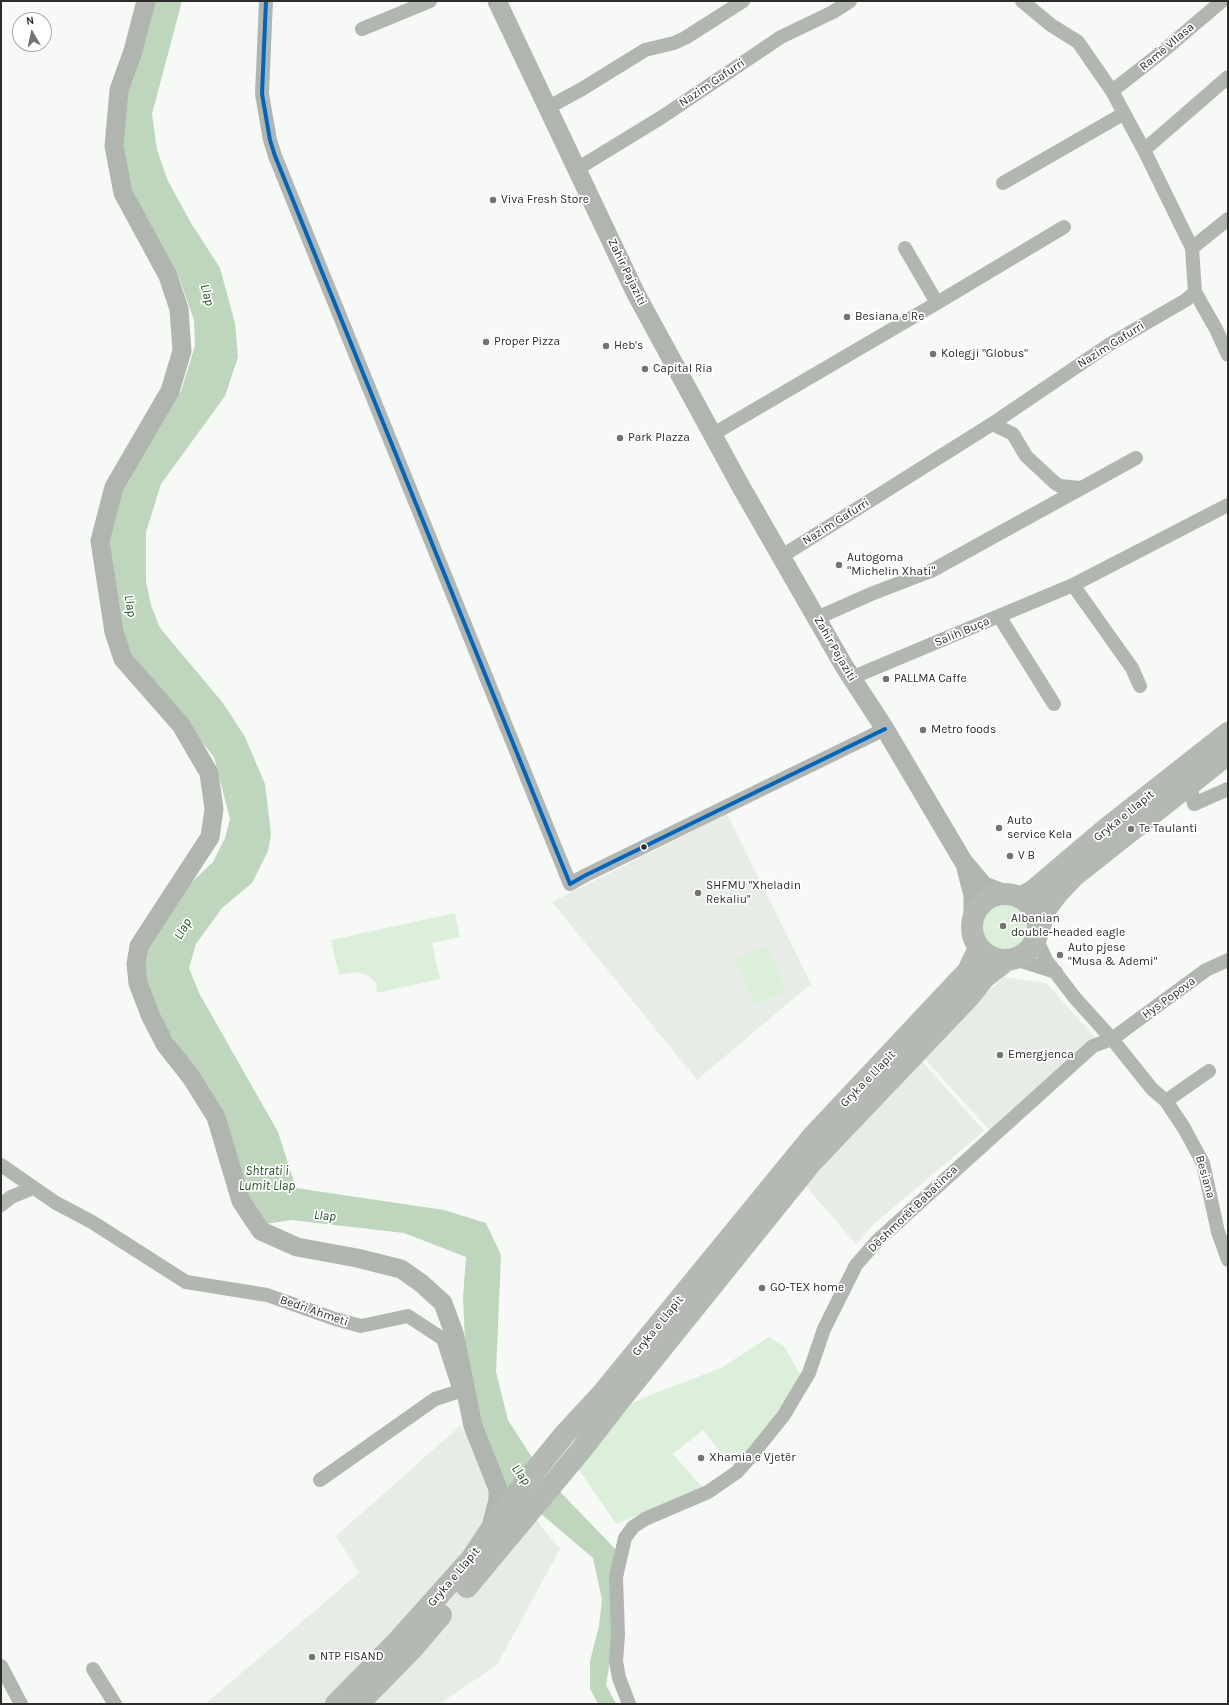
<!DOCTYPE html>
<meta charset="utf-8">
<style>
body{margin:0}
#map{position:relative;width:1229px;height:1705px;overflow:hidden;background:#f7f9f7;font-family:Karla,sans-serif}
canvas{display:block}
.frame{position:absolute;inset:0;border:2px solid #2c2d2b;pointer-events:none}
.north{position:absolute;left:12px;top:12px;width:40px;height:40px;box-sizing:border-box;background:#fff;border:1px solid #ababaa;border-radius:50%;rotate:351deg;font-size:11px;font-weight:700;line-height:16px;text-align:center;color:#2c2d2b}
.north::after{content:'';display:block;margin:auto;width:14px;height:18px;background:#737472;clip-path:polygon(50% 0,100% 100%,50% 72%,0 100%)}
</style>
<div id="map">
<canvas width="1229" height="1705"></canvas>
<div class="frame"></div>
<div class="north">N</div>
</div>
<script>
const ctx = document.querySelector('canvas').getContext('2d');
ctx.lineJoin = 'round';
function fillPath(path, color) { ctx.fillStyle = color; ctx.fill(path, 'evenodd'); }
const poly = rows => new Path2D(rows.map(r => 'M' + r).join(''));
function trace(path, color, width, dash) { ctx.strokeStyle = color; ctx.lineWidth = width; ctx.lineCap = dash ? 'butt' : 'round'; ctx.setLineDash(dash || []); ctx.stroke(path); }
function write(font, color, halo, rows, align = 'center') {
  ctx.font = font + ' Karla,sans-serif'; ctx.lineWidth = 3.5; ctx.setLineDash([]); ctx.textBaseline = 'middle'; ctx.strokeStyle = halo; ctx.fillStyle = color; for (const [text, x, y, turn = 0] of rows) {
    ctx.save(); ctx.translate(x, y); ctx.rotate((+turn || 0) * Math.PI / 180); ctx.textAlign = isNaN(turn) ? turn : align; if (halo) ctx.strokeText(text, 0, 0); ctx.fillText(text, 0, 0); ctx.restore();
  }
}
fillPath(poly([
 [727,814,811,984,697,1080,552,902],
 [1004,977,1046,983,1097,1039,992,1133,919,1053],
 [921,1060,984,1131,873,1225,856,1244,798,1177],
 [460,1426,560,1549,497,1665,439,1704,205,1704,359,1573,336,1536]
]), '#e7ede6');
fillPath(poly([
 '980 927a24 24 0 1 1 48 0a24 24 0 1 1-48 0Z',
 [455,913,460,937,432,943,440,979,377,993,376,983,369,976,357,972,339,975,331,940],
 [766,945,787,991,755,1005,734,959],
 [769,1337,784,1346,800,1374,793,1392,752,1445,735,1465,729,1463,703,1430,673,1454,703,1488,616,1524,575,1464,613,1413,648,1396,721,1368]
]), '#dcefda');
fillPath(poly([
 [143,1,182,1,152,114,157,150,168,181,191,223,220,268,235,323,238,357,225,396,161,484,146,532,146,582,151,605,160,628,223,703,245,737,265,784,271,834,268,851,252,883,222,908,196,944,189,968,199,993,278,1132,296,1188,444,1210,486,1223,501,1255,496,1372,508,1420,542,1473,620,1554,624,1572,606,1685,616,1704,598,1704,590,1689,590,1661,599,1626,602,1600,593,1558,540,1513,508,1494,467,1388,463,1297,466,1257,404,1233,291,1220,266,1224,245,1190,177,1044,155,1011,144,972,147,948,174,899,213,862,225,838,230,819,214,757,120,641,107,576,108,514,134,451,181,391,195,346,194,320,178,275,143,220,123,176,118,134]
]), '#bed6bc');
trace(poly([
 [266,1,262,94,270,140,275,156,570,884,586,875,885,729],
 [1022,1,1051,25,1078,42,1112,91,1144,150,1192,248,1195,292,1216,329,1228,355],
 [362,29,430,1],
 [1112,91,1162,52,1222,1],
 [547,108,582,89,645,50,674,43,685,38,743,1],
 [1144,150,1228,77],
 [577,169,662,117,781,37,833,12,850,1],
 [1003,183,1123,114],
 [905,248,937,303],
 [1192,248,1228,219],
 [992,424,1013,434,1026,456,1055,483,1060,486,1080,488],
 [712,433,720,430,937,303,1064,227],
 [782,556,992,424,1110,344,1186,300,1195,292],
 [1073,585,1132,668,1140,686],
 [999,616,1054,704],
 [817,618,871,594,931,571,1136,458],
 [851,678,1073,585,1228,505],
 [1190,783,1194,804,1228,789],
 [1036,938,1046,960,1075,998,1112,1039,1152,1089,1166,1101,1184,1128,1203,1163,1218,1232,1228,1260],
 [1015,959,1056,972],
 [1166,1101,1209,1071],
 [1,1165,56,1203,92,1222,186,1282,267,1295,335,1319,361,1326,408,1316,443,1339,460,1391,435,1399,320,1480],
 [1,1205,11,1197,33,1188],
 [1,1666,21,1704],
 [93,1669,115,1704],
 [629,1704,619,1678,616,1661,618,1635,616,1577,625,1538,633,1527,645,1519,708,1492,737,1472,752,1455,784,1415,809,1373,824,1329,856,1265,877,1241,1093,1046,1112,1039,1206,970,1228,960]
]), '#b1b6b1', 14);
trace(poly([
 [146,1,133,51,119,90,114,146,123,193,168,276,179,309,182,351,170,391,114,487,100,541,114,632,123,659,181,725,209,773,214,809,210,837,139,946,136,964,138,983,151,1017,165,1044,191,1077,216,1117,241,1201,261,1231,297,1247,357,1258,401,1269,421,1283,443,1303,454,1333,473,1426,498,1489,498,1500,492,1523],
 [497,1,636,294,740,485,844,666,885,729,963,861,984,886,1005,894],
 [966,868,973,895,973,917]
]), '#b0b5b0', 19);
trace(poly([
 '972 927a33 33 0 1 1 66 0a33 33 0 1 1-66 0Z',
 [1020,898,1033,891,1106,829,1228,733],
 [1038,931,1046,909,1057,894,1074,876,1228,754],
 [467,1587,582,1449,620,1400,810,1164,969,997,985,977,1007,960],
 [336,1704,396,1643,472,1558,507,1505,564,1435,602,1394,813,1136,968,971,979,948],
 [358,1704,412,1649,441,1615]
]), '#b5b9b4', 22);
trace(poly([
 [266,1,262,94,270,140,275,156,570,884,586,875,885,729]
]), '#0065bd', 4);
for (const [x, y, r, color] of [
 [493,200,4,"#737472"],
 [847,317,4,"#737472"],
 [486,342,4,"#737472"],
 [606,346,4,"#737472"],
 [933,354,4,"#737472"],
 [645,369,4,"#737472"],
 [620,438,4,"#737472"],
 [839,565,4,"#737472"],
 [886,679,4,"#737472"],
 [923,730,4,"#737472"],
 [999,828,4,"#737472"],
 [1131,829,4,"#737472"],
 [644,847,3.5,"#2c2d2b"],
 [1010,856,4,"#737472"],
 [698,893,4,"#737472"],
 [1003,926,4,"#737472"],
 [1060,955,4,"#737472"],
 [1000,1055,4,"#737472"],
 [762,1288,4,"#737472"],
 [701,1458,4,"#737472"],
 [312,1657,4,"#737472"]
]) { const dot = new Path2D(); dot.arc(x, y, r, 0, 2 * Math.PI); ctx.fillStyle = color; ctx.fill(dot); trace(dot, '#fff', 1.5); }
write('12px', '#2c2d2b', '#fff', [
 ["Ramë Vllasa",1167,47,-40],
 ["Nazim Gafurri",712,83,-34],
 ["Zahir Pajaziti",627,272,64],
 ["Nazim Gafurri",1111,345,-32],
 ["Nazim Gafurri",836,522,-32],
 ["Salih Buça",962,632,-23],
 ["Zahir Pajaziti",835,649,60],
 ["Gryka e Llapit",1124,816,-39],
 ["Hys Popova",1169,998,-36],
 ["Gryka e Llapit",868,1079,-46],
 ["Besiana",1205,1177,74],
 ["Dëshmorët Babatinca",913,1209,-44],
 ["Bedri Ahmeti",314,1311,19],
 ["Gryka e Llapit",658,1326,-51],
 ["Gryka e Llapit",454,1577,-50]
]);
write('12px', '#2c2d2b', '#fff', [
 ["Viva Fresh Store",501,200],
 ["Besiana e Re",855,317],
 ["Proper Pizza",494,342],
 ["Heb's",614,346],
 ["Kolegji \"Globus\"",941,354],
 ["Capital Ria",653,369],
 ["Park Plazza",628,438],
 ["Autogoma",847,558],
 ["ʺMichelin Xhatiʺ",847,572],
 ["PALLMA Caffe",894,679],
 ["Metro foods",931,730],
 ["Auto",1007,821],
 ["service Kela",1007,835],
 ["Te Taulanti",1139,829],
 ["V B",1018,856],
 ["SHFMU \"Xheladin",706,886],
 ["Rekaliu\"",706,900],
 ["Albanian",1011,919],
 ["double-headed eagle",1011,933],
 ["Auto pjese",1068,948],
 ["\"Musa & Ademi\"",1068,962],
 ["Emergjenca",1008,1055],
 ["GO-TEX home",770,1288],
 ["Xhamia e Vjetër",709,1458],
 ["NTP FISAND",320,1657]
], 'left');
write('italic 13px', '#1e4e1d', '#fff', [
 ["Llap",207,295,75],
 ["Llap",130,606,81],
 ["Llap",183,929,-60],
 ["Shtrati i",267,1171],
 ["Lumit Llap",267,1186],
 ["Llap",325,1216,5],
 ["Llap",521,1475,53]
]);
</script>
